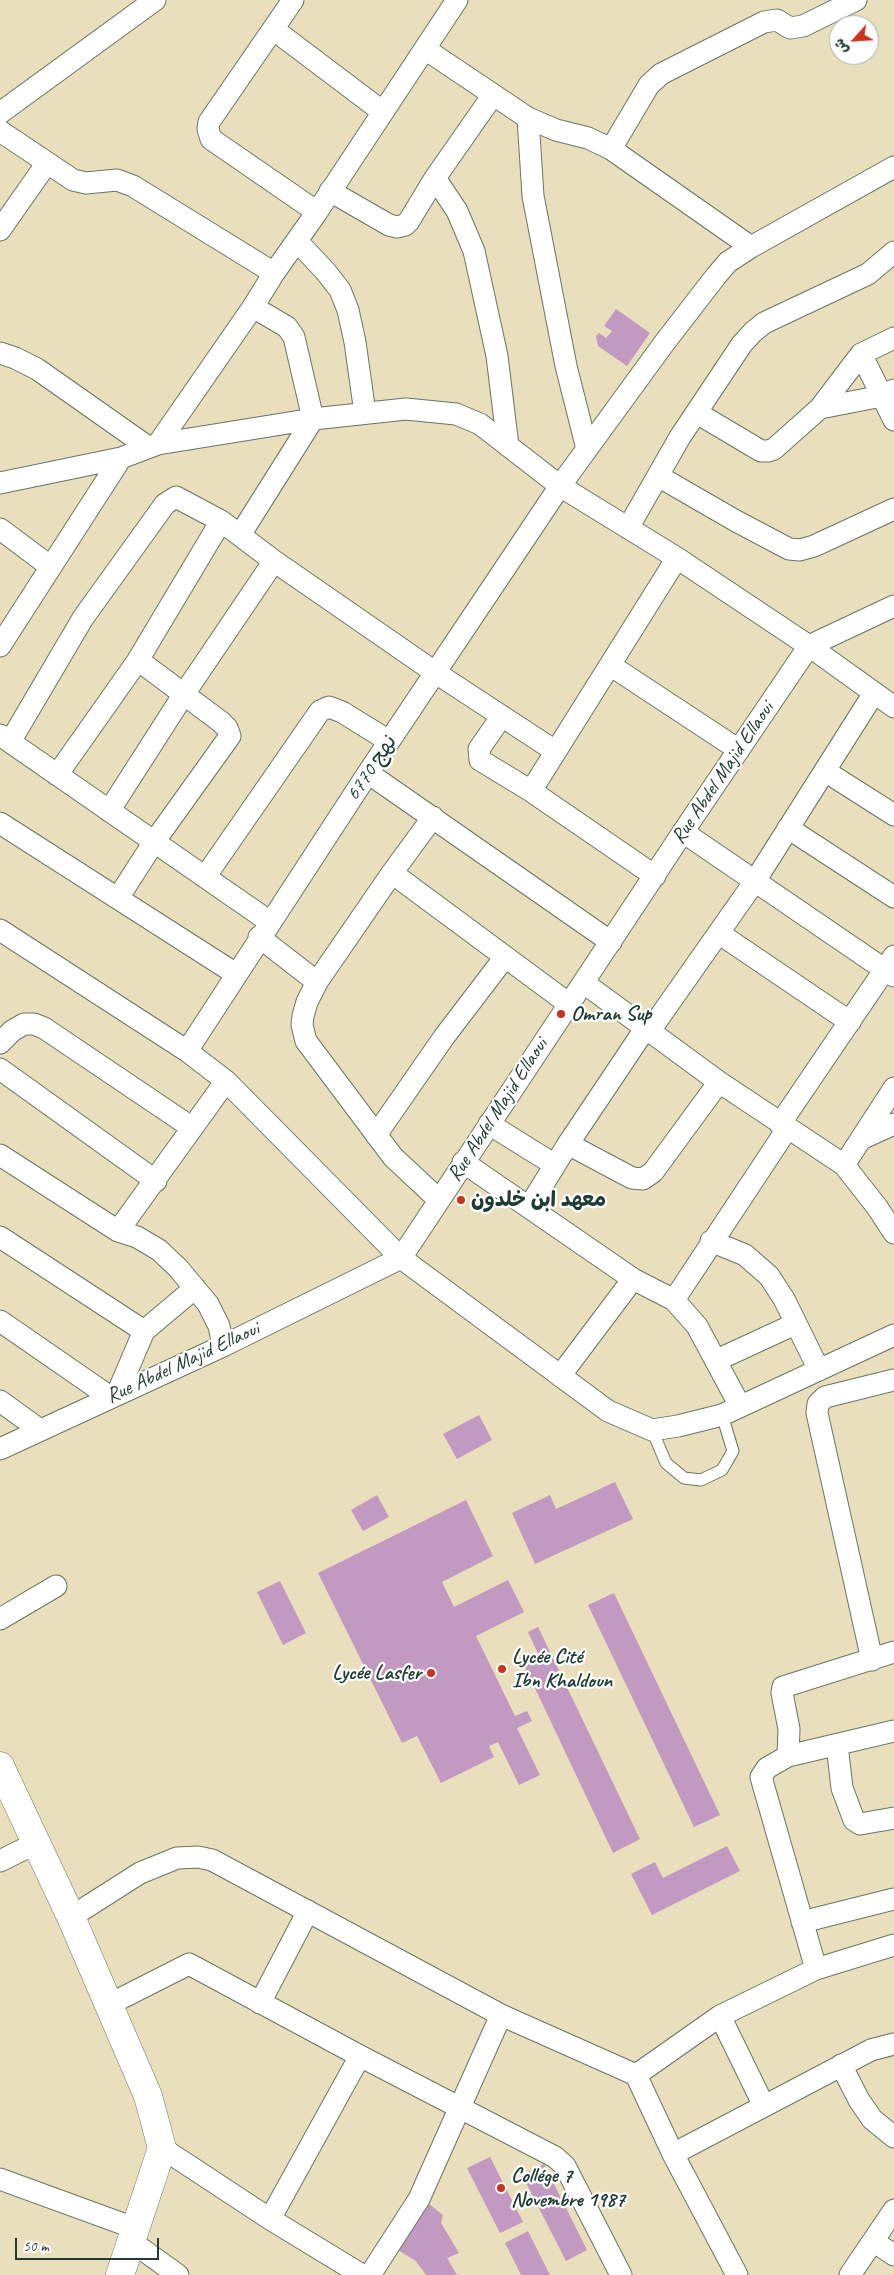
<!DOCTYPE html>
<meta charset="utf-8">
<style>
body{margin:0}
#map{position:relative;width:894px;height:2275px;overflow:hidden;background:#e9dfbc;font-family:Caveat,"Playpen Sans Arabic",sans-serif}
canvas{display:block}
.north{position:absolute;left:829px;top:15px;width:50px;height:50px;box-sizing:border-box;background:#fff;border:1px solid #a5b1ae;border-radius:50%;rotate:244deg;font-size:14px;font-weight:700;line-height:20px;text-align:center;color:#1f3d34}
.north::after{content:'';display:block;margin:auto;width:18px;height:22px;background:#c8321e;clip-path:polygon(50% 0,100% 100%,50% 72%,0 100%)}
.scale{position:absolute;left:15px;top:2238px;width:144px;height:22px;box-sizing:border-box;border:2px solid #1f3d34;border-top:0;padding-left:6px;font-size:15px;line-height:18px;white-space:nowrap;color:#1f3d34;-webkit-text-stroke:4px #fff;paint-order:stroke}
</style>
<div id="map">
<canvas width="894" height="2275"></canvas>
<div class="north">ش</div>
<div class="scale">50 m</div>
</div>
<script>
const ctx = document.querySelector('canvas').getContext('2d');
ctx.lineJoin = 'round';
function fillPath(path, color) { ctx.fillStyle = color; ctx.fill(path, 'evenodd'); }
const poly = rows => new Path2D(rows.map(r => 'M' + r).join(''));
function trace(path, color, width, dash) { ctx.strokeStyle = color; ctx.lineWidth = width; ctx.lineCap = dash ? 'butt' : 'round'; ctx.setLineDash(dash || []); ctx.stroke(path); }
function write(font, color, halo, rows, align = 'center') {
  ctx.font = font + ' Caveat,"Playpen Sans Arabic",sans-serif'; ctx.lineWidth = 4.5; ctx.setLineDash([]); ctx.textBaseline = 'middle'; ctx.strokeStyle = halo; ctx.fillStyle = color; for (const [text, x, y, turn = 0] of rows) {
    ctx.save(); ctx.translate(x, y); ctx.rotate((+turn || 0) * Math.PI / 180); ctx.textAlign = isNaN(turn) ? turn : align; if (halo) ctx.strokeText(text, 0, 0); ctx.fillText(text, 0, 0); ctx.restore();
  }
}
fillPath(poly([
 [616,309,650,333,627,366,598,346,596,336,599,333,606,338,612,331,604,326],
 [479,1415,492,1440,457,1459,443,1434],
 [615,1482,633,1519,535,1564,512,1513,550,1495,556,1509],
 [377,1495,389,1517,363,1531,351,1510],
 [466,1500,493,1556,442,1582,454,1607,508,1580,524,1612,476,1636,515,1716,527,1711,532,1721,517,1728,540,1775,519,1785,498,1742,489,1746,494,1757,441,1783,417,1736,402,1743,318,1573],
 [280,1581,306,1633,283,1645,257,1592],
 [614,1593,720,1815,694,1827,588,1605],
 [538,1627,640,1839,613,1853,524,1665,540,1658,528,1632],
 [727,1846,740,1871,652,1915,631,1874,655,1862,663,1878],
 [490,2157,523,2222,500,2233,467,2168],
 [544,2164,587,2250,566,2261,522,2175],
 [429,2204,443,2215,441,2223,459,2253,447,2258,457,2275,426,2275,416,2261,398,2250],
 [528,2231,550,2275,521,2275,505,2243]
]), '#c299c1');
const service = poly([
 [652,1430,666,1463,684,1478,701,1480,722,1470,733,1451,722,1415]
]);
const minor = poly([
 [293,0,209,122,208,129,211,139,317,212],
 [273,29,383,112],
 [425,49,528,118,556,130,588,138,611,149,751,247],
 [0,113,155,0],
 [528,118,533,196,566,366,587,449],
 [0,131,73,180,86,183,117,180,133,186,274,273],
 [611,149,649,85,661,74,764,22,777,20,790,28,803,26,856,0],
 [435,178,457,211,474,251,497,356,508,446],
 [330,191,389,225,397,227,405,225,409,221,435,178,493,95],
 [0,230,47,163],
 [297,241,326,272,340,290,348,310,355,342,365,413],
 [0,353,15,358,37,369,148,447],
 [861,354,894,420],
 [820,408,882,396,894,390],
 [697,413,761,451,768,451,774,449,820,408,861,354,894,338],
 [158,444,313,419,406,409,456,414,480,424,560,486,677,558,809,646,894,707],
 [658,476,736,521,789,549,800,550,814,546,894,509],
 [0,483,121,458,158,444,253,307,274,273,317,212,457,0],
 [628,528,680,437,742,344,753,332,764,323,868,274,894,252],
 [0,529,51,567],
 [240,535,313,419,294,337,287,327,253,307],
 [0,646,121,458],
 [610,665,739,750],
 [502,716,479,749,480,760,531,791,655,876],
 [0,735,270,922],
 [10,742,83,618,165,504,176,497,221,521,274,561,436,673,555,751],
 [825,771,894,815],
 [368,773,611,942],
 [57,775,138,660,221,521],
 [531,791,677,558],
 [109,811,184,694,274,561],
 [433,817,392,873,569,1004],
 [0,823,236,974],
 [788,828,894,897],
 [683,832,894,976],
 [205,877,320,711,329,707,342,712,389,741],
 [118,898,154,842,230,736,227,728,221,722,138,660],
 [0,930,187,1051,226,1081,401,1258,608,1411,652,1430,678,1426,722,1415,894,1335],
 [720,934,850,1022],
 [259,937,317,982,307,1002,303,1016,302,1025,306,1041,393,1157,439,1200],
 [317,982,392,873],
 [584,983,719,1082,844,1165,877,1207,894,1233],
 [649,1032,755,881,874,693],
 [0,1043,12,1031,24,1024,34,1024,44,1028,191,1127],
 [187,1051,368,773,560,486,665,342,716,276,728,262,751,247,894,167],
 [0,1069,156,1181],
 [489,1124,555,1165],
 [780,1124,894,956],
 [376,1135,444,1037,505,957],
 [861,1139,894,1124],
 [568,1144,645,1029],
 [0,1155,118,1231,137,1237,159,1250,178,1268,208,1304,219,1326,223,1346],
 [463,1162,633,1279,674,1300,787,1129],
 [844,1165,894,1088],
 [529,1207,568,1144,632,1178,643,1179,653,1172,719,1082],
 [118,1231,226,1081],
 [0,1237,144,1331],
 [711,1241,745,1255,769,1276,784,1299,819,1370],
 [674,1300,697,1326,740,1406],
 [0,1321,110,1397],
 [717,1360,795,1324],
 [560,1376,633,1279],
 [117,1394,144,1331,195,1288],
 [0,1401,40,1430],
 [0,1449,223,1346,401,1258,683,832,809,646,894,606],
 [0,1619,56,1586],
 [872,1660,817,1413,818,1404,825,1397,894,1380],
 [837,1745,842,1788,854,1820,860,1824,894,1818],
 [788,1756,894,1731],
 [0,1861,36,1843],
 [71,1917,140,1873,177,1858,198,1857,212,1860,501,2015,636,2075,673,2154,737,2275],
 [802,1922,894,1899],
 [816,1969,761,1777,767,1768,788,1756,789,1729,782,1693,783,1687,894,1652],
 [260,2003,308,1911],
 [108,2005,189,1964,360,2056,555,2157,565,2166,621,2275],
 [720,2016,764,2106],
 [841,2065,859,2100,872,2119,894,2137],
 [636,2075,720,2016,816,1969,894,1945],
 [162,2148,270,2219,362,2275],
 [673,2154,871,2050,894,2044],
 [0,2179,137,2229],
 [270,2219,360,2056],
 [873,2241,894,2255],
 [132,2242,178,2275],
 [370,2275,419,2199,501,2015],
 [850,2275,894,2210]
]);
const tertiary = poly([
 [0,1766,71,1917,148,2096,162,2148,120,2275]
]);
trace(service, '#667664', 13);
trace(minor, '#667664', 23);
trace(tertiary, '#667664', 29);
trace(service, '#fff', 11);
trace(minor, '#fff', 21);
trace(tertiary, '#fff', 28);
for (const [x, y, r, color] of [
 [561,1014,5,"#c8321e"],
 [461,1200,5,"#c8321e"],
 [502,1669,5,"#c8321e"],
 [431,1673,5,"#c8321e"],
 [501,2188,5,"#c8321e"]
]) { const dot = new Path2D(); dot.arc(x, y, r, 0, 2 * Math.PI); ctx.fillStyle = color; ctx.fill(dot); trace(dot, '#fff', 2); }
write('21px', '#1f3d34', '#fff', [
 ["نهج 6770",372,768,-56],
 ["Rue Abdel Majid Ellaoui",723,773,-56],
 ["Rue Abdel Majid Ellaoui",498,1110,-57],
 ["Rue Abdel Majid Ellaoui",183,1363,-25]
]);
write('bold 21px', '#1f3d34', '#fff', [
 ["Omran Sup",571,1014],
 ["معهد ابن خلدون",471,1200],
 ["Lycée Cité",512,1657],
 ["Ibn Khaldoun",512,1681],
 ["Lycée Lasfer",421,1673,"right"],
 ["Collége 7",511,2176],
 ["Novembre 1987",511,2200]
], 'left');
</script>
